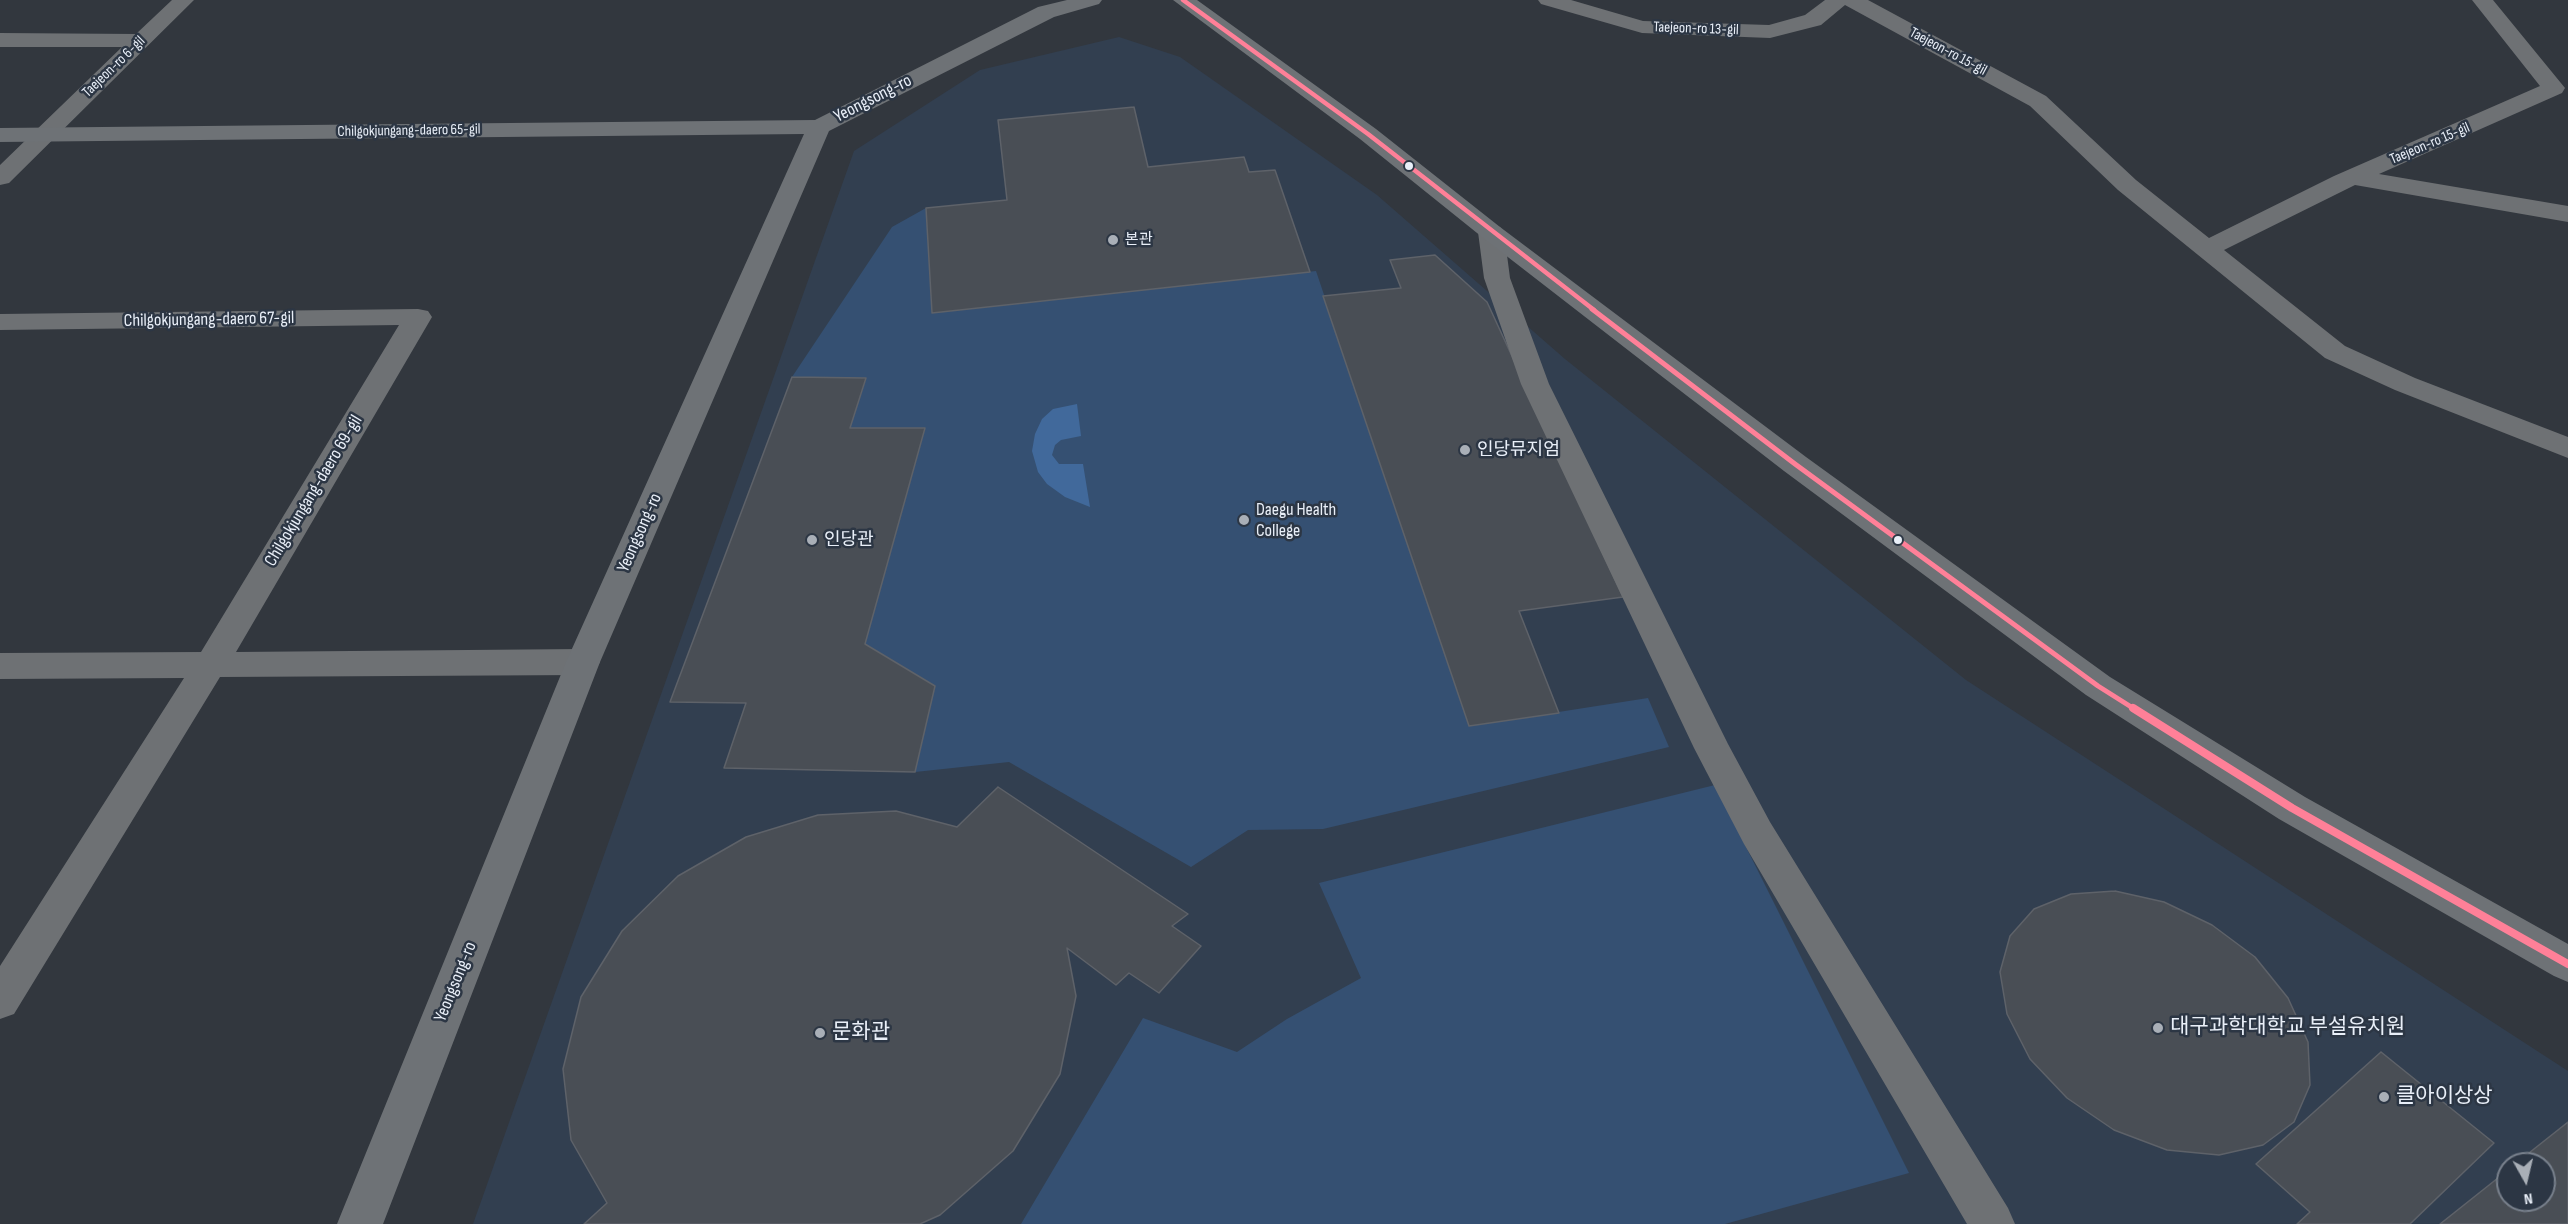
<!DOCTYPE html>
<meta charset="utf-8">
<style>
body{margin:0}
#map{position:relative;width:2568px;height:1224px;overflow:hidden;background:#32373e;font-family:"Sofia Sans Condensed",sans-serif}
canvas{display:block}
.north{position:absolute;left:2496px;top:1152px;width:60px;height:60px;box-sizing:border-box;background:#2c3644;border:2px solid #78808c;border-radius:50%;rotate:172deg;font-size:16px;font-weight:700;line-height:24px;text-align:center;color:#e9eff8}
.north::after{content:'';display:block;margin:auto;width:21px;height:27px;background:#a9afb7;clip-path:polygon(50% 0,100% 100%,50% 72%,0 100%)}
</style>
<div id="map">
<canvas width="2568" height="1224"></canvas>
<div class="north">N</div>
</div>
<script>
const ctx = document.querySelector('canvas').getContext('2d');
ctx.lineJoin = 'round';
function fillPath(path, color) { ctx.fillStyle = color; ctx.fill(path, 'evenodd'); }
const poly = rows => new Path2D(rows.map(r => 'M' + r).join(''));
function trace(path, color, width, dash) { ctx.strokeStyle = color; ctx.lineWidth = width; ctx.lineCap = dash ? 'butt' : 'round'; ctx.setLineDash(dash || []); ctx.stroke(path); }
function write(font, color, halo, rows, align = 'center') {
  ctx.font = font + ' "Sofia Sans Condensed","Noto Sans KR",sans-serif'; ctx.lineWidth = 5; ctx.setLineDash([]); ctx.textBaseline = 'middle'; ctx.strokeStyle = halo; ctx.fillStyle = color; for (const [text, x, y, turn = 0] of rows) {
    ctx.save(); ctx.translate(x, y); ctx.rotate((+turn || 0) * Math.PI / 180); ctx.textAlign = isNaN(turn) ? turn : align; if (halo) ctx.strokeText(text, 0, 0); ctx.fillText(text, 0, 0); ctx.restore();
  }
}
fillPath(poly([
 [1119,37,1180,57,1377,195,1565,359,1966,680,2568,1071,2568,1224,473,1224,854,151,980,70],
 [2508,1164,2544,1164,2544,1200,2508,1200]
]), '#323f50');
fillPath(poly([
 [926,208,932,313,1316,271,1469,726,1648,698,1669,747,1323,829,1248,830,1191,867,1009,762,915,772,865,644,925,429,850,428,866,379,792,377,892,227],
 [1715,785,1909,1173,1725,1224,1021,1224,1143,1018,1237,1052,1287,1019,1361,978,1319,883]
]), '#355072');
fillPath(poly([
 [1077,404,1081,436,1061,440,1055,445,1052,455,1059,464,1083,464,1090,507,1065,497,1047,484,1038,472,1032,451,1035,434,1042,419,1053,409]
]), '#41699b');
const building = poly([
 [1134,107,1148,167,1244,157,1249,172,1275,170,1310,272,932,313,926,208,1007,200,998,120,1134,107],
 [1435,255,1487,302,1623,597,1519,611,1559,713,1469,726,1323,296,1401,288,1390,260,1435,255],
 [792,377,866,378,850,428,925,428,865,644,935,686,915,772,724,768,746,703,670,702,792,377],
 [998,787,1188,914,1172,926,1201,946,1159,993,1129,973,1116,985,1067,948,1076,996,1060,1074,1013,1151,940,1215,920,1224,584,1224,607,1203,571,1140,563,1069,581,997,622,931,678,876,746,837,818,815,896,811,957,827,998,787],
 [2115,891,2164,902,2212,925,2255,957,2288,998,2308,1042,2310,1085,2294,1122,2263,1145,2219,1155,2167,1150,2114,1130,2067,1098,2030,1059,2007,1014,2000,972,2010,936,2034,909,2071,894,2115,891],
 [2381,1052,2494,1143,2410,1224,2297,1224,2310,1212,2256,1164,2381,1052],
 [2568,1122,2568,1224,2440,1224,2508,1170,2508,1200,2544,1200,2544,1164,2515,1164,2568,1122]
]);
fillPath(building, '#494e55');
trace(building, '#5e6269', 1.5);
fillPath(poly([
 [172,0,194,0,9,183,0,185,0,165,122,47,0,47,0,33,136,34,172,0],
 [1538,0,1571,0,1643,21,1769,25,1805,15,1825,0,1868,0,2046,96,2136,180,2209,238,2334,176,2540,86,2472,0,2493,0,2565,88,2562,93,2379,174,2568,206,2568,222,2355,185,2224,250,2345,346,2415,378,2568,437,2568,458,2395,390,2325,358,2118,190,2030,106,1845,5,1821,25,1770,38,1642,33,1541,4,1538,0],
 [1491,224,1500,227,1504,232,1510,278,1549,384,1728,744,1770,822,2008,1208,2015,1224,1967,1224,1744,844,1694,748,1521,384,1484,278,1478,232,1482,227,1491,224],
 [418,309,428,311,432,317,236,652,583,649,595,653,600,662,595,671,583,675,220,677,14,1014,0,1019,0,966,184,678,0,679,0,653,201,652,399,325,0,330,0,314,418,309]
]), '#6e7174');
fillPath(poly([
 [1067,0,1102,0,1099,4,1054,17,829,131,600,662,383,1224,337,1224,566,662,804,134,0,142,0,128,815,120,1038,7,1067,0],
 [1173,0,1197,0,1376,129,1500,227,1806,457,2110,677,2305,797,2568,944,2568,982,2554,976,2279,819,2086,695,1784,471,1482,237,1360,139,1173,0]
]), '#6e7276');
trace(poly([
 [1183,0,1368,134,1594,310]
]), '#ff8098', 4.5);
trace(poly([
 [1592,309,1795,464,2098,686,2136,710]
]), '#ff8098', 5);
trace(poly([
 [2133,708,2292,808,2568,964]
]), '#ff8098', 8);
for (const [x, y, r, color] of [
 [1409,166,5,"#e9eff8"],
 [1113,240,6,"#a9afb7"],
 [1465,450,6,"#a9afb7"],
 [1244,520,6,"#a9afb7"],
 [812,540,6,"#a9afb7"],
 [1898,540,5,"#e9eff8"],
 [2158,1028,6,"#a9afb7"],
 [820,1033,6,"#a9afb7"],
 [2384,1097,6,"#a9afb7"]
]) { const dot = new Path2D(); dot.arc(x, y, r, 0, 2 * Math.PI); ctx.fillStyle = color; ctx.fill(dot); trace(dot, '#2c3644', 2); }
write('15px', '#e9eff8', '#2c3644', [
 ["Taejeon-ro 13-gil",1696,29,2],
 ["Taejeon-ro 15-gil",1948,52,28],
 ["Taejeon-ro 6-gil",114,67,-44],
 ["Chilgokjungang-daero 65-gil",409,131,-1],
 ["Taejeon-ro 15-gil",2430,144,-23]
]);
write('15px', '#e9eff8', '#2c3644', [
 ["본관",1125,240]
], 'left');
write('18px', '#e9eff8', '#2c3644', [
 ["Yeongsong-ro",873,99,-27],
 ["Chilgokjungang-daero 67-gil",209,320,-1],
 ["Chilgokjungang-daero 69-gil",314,491,-59],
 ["Yeongsong-ro",640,533,-66],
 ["Yeongsong-ro",456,982,-68]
]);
write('18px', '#e9eff8', '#2c3644', [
 ["인당뮤지엄",1477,450],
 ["Daegu Health",1256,510],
 ["College",1256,531],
 ["인당관",824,540]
], 'left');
write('21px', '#e9eff8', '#2c3644', [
 ["대구과학대학교 부설유치원",2170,1028],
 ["문화관",832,1033],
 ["클아이상상",2396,1097]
], 'left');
</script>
